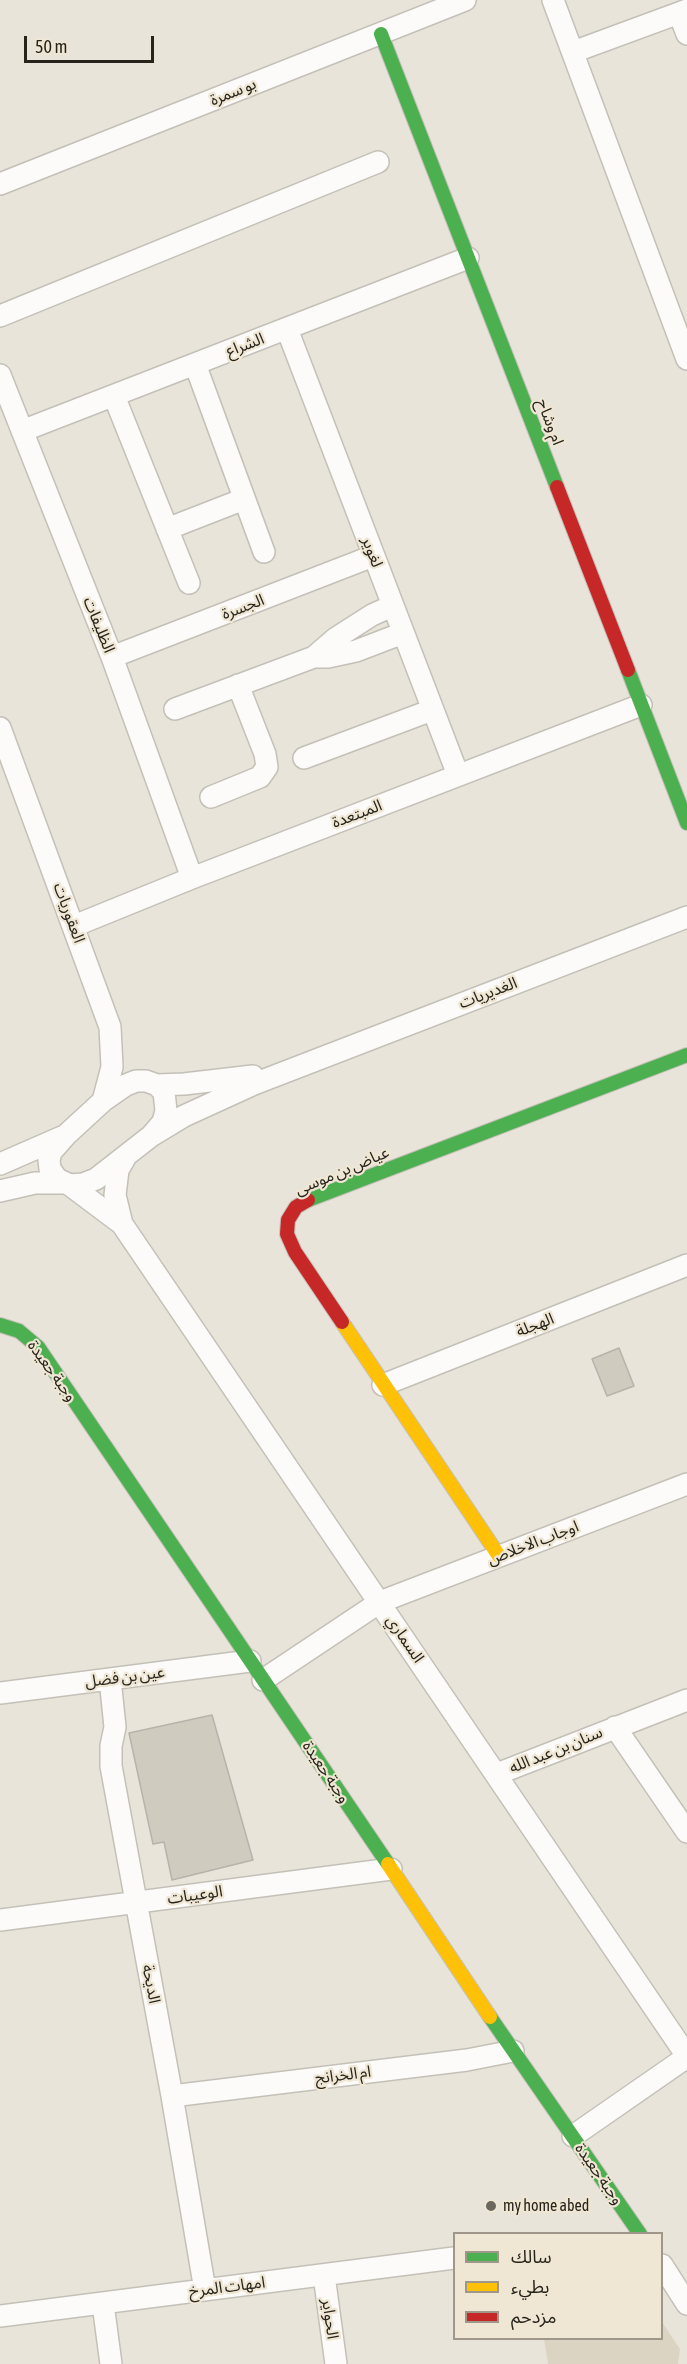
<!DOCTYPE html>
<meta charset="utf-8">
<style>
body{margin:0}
#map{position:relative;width:687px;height:2364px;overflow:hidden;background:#e9e4d9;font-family:"Asap Condensed","Noto Sans Arabic",sans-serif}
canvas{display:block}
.legend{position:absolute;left:453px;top:2232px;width:210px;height:108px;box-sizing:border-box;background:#efe6d3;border:2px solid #9f988a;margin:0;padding:8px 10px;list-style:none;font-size:18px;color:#27241d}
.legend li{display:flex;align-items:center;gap:12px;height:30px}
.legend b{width:30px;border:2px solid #9f988a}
.scale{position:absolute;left:24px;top:36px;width:130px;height:27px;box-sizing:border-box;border:3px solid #27241d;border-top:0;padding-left:8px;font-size:18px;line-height:21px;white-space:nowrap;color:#27241d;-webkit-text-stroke:4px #efe6d3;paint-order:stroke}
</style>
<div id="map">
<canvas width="687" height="2364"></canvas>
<ul class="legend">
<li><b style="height:8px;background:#4caf50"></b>سالك</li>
<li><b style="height:8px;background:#ffc107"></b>بطيء</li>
<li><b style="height:8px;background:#c62828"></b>مزدحم</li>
</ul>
<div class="scale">50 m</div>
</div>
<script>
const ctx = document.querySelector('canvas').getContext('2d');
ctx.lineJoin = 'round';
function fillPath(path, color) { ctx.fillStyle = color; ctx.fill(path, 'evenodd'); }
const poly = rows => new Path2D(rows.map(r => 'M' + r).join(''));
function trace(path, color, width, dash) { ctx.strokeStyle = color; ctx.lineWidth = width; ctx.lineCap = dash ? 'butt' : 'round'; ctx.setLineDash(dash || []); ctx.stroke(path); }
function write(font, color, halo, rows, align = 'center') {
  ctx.font = font + ' "Asap Condensed","Noto Sans Arabic",sans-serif'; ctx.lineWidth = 4.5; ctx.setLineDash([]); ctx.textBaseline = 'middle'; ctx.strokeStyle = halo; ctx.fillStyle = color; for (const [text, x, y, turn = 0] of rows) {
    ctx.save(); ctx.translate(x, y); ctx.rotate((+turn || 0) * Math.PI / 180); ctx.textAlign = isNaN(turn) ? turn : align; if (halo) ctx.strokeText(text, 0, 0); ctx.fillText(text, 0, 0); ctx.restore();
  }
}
fillPath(poly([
 [662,2322,680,2349,678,2364,548,2364,544,2339,662,2338]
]), '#dcd4c3');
const building = poly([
 [619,1348,634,1386,607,1396,592,1359,619,1348],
 [212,1715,253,1860,172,1880,164,1842,153,1844,129,1733,212,1715]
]);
fillPath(building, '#d0cbbf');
trace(building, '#b7b3ab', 1.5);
const street = poly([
 [553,0,687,359],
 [679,13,687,34],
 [573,52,687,10],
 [0,184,465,0],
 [0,316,378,162],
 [287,329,458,775],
 [195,364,264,552],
 [0,375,112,657,192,878],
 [114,396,189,583],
 [22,431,468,258],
 [167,529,244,499],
 [112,657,373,556],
 [314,657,336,638,372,615,392,606],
 [175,709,314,657,328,657,356,651,403,633],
 [0,728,110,1027,112,1067,103,1101],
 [304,758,432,710],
 [211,797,260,777,267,767,265,754,238,685],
 [74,926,192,878,641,705],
 [157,1085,164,1092,166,1111,163,1122,151,1136,96,1179,83,1184,70,1185,57,1179,50,1169,49,1160,51,1152,66,1135,103,1101,126,1085,136,1081,146,1081,157,1085,184,1084,253,1076],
 [151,1136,184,1116,254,1084,687,917],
 [0,1164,62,1137],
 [70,1185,122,1224,687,2056],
 [0,1191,35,1183,63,1183],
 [122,1224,115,1195,118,1170,125,1158],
 [383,1385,687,1265],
 [110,1679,115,1727,111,1746,111,1766,172,2096,205,2290],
 [263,1680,380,1602,687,1484],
 [0,1693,250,1661],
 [615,1727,687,1832],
 [497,1774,687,1700],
 [0,1920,391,1869],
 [172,2096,467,2060,513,2051],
 [573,2136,687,2057],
 [662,2265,687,2304],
 [324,2275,336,2364],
 [103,2304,111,2364],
 [0,2316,454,2258]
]);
const fast = poly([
 [381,34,557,487],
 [628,670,687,823],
 [308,1200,687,1055],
 [0,1325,19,1331,38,1347,388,1864],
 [490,2017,640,2234]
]);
const slow = poly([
 [342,1322,499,1556],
 [388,1864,490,2017]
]);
const jam = poly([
 [557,487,628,670],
 [308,1200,296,1207,288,1220,287,1234,295,1252,342,1322]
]);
trace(street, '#c4c0b8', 24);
trace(fast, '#c4c0b8', 16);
trace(slow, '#c4c0b8', 16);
trace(jam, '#c4c0b8', 16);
trace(street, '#fcfbf9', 21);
trace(fast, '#4caf50', 14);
trace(slow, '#ffc107', 14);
trace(jam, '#c62828', 14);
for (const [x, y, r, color] of [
 [491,2206,6,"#6b675f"]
]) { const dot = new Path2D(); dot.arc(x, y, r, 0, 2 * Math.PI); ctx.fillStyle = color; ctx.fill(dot); trace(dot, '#efe6d3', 2); }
write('16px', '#27241d', '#efe6d3', [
 ["بو سمرة",233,92,-22],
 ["الشراع",245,345,-21],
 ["ام وشاح",550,422,69],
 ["لغوير",372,552,69],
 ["الجسرة",243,607,-21],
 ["الظليفات",99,625,68],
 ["المبتعدة",357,814,-21],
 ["العقوريات",69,913,70],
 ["الغديريات",488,993,-21],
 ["عياض بن موسى",342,1171,-23],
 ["الهجلة",535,1325,-21],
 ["وجبة جعيدة",52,1371,54],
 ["اوجاب الاخلاص",533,1543,-21],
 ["السماري",405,1639,56],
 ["عين بن فضل",125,1677,-7],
 ["سنان بن عبد الله",556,1750,-22],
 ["وجبة جعيدة",326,1772,56],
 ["الوعيبات",195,1895,-8],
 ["الديحة",151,1984,79],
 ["ام الخرانج",343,2075,-7],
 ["وجبة جعيدة",599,2174,55],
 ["امهات المرخ",227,2287,-7],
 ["الحواير",330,2319,82]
]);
write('16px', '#27241d', '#efe6d3', [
 ["my home abed",503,2206]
], 'left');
</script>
